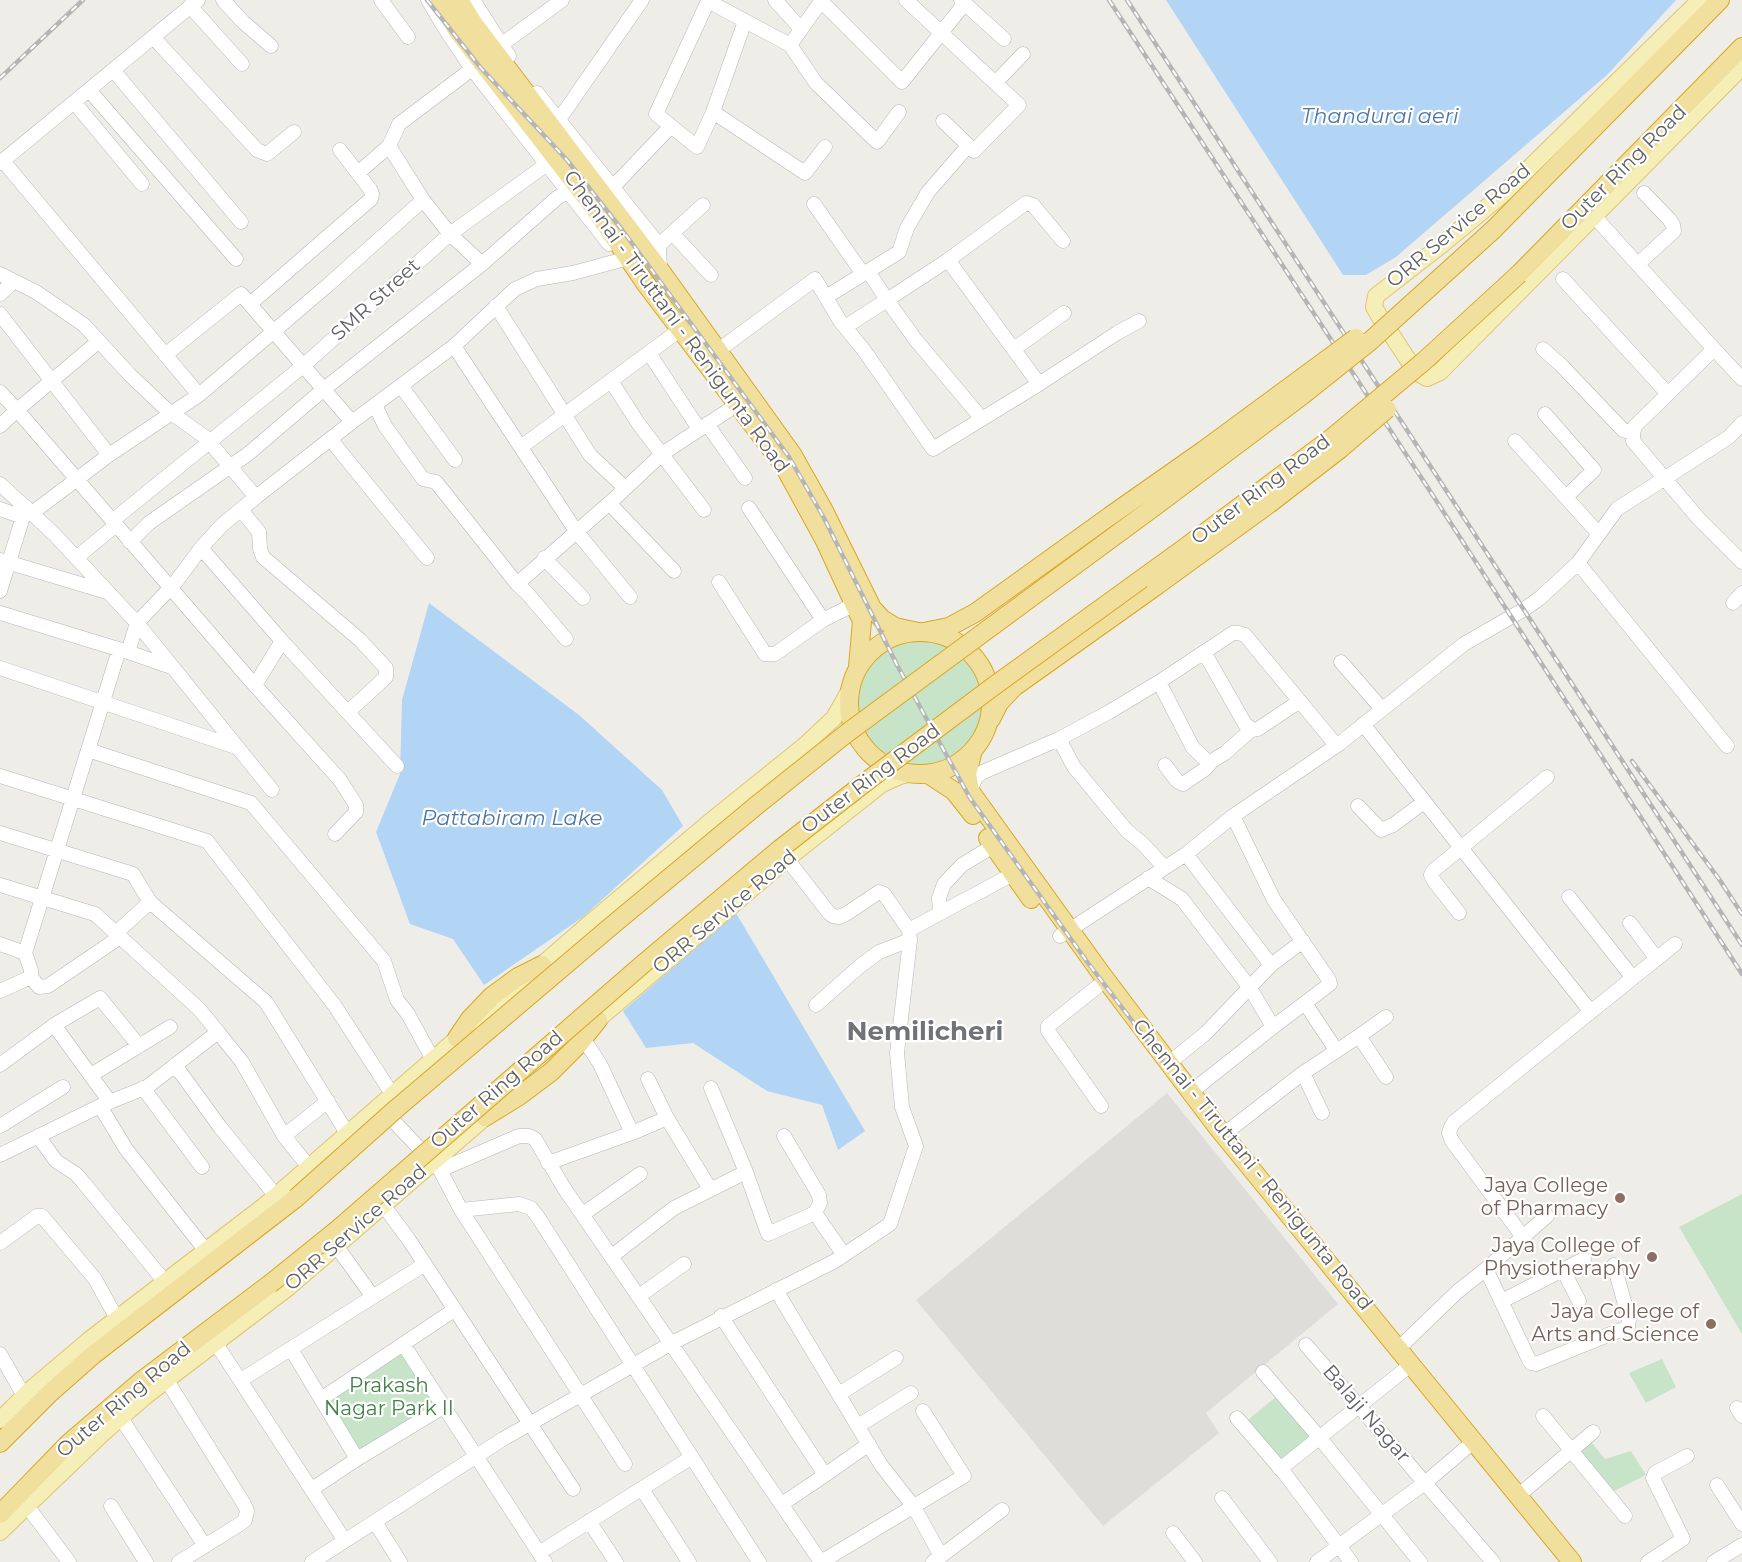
<!DOCTYPE html>
<style>
body{margin:0}
canvas{display:block;background:#efede7}
</style>
<canvas width="1742" height="1562"></canvas>
<script>
const ctx = document.querySelector('canvas').getContext('2d');
ctx.lineJoin = 'round';
function fillPath(path, color) { ctx.fillStyle = color; ctx.fill(path, 'evenodd'); }
const poly = rows => new Path2D(rows.map(r => 'M' + r).join(''));
function trace(path, color, width, dash) { ctx.strokeStyle = color; ctx.lineWidth = width; ctx.lineCap = dash ? 'butt' : 'round'; ctx.setLineDash(dash || []); ctx.stroke(path); }
function write(font, color, halo, rows, align = 'center') {
  ctx.font = font + ' Montserrat,sans-serif'; ctx.lineWidth = 4.5; ctx.setLineDash([]); ctx.textBaseline = 'middle'; ctx.strokeStyle = halo; ctx.fillStyle = color; for (const [text, x, y, turn = 0] of rows) {
    ctx.save(); ctx.translate(x, y); ctx.rotate((+turn || 0) * Math.PI / 180); ctx.textAlign = isNaN(turn) ? turn : align; if (halo) ctx.strokeText(text, 0, 0); ctx.fillText(text, 0, 0); ctx.restore();
  }
}
fillPath(poly([
 [1167,1093,1338,1304,1206,1413,1219,1433,1103,1526,916,1300]
]), '#deddd9');
fillPath(poly([
 '855 704a65 65 0 1 1 130 0a65 65 0 1 1-130 0Z',
 [1742,1194,1742,1334,1679,1227],
 [401,1353,435,1407,360,1450,329,1399],
 [1662,1359,1676,1387,1646,1403,1629,1373],
 [1277,1396,1316,1437,1280,1466,1244,1423],
 [1592,1443,1605,1459,1631,1451,1646,1475,1610,1493,1577,1452]
]), '#c7e3c8');
fillPath(poly([
 [1166,0,1676,0,1608,74,1396,257,1366,275,1343,275],
 [429,603,579,715,662,790,683,826,583,917,484,985,453,939,410,924,376,832,400,774,402,700],
 [736,913,865,1131,838,1150,822,1105,767,1091,693,1043,646,1048,623,1011]
]), '#b2d4f5');
const minor = poly([
 [223,0,243,22,271,46],
 [381,0,408,37],
 [428,0,444,27,472,69,609,244],
 [473,0,509,56],
 [775,0,801,29],
 [822,0,790,45,816,83,877,142,899,112],
 [906,0,1019,105,974,151,943,121],
 [961,0,1004,39],
 [821,1,902,82,965,3],
 [190,6,242,64],
 [153,37,257,150,267,154,294,132],
 [501,45,562,0],
 [790,45,708,1,656,114,697,147,713,112,805,173,825,147],
 [113,70,241,222],
 [995,83,1023,54],
 [89,90,236,259],
 [537,93,659,245,660,270],
 [74,102,142,184],
 [713,112,745,21],
 [558,121,642,0],
 [389,146,423,200],
 [3,161,199,395],
 [0,163,198,0],
 [358,173,389,146,399,124,472,69],
 [612,188,671,126],
 [814,204,863,274],
 [1594,216,1714,349],
 [672,233,711,275],
 [1063,241,1033,205,1026,203,948,260,1039,384,1117,333,1139,321],
 [659,245,703,205],
 [948,260,887,300,915,339,982,419],
 [1638,264,1674,231,1673,225,1669,219,1644,193],
 [0,274,36,292,84,325,130,375,167,410,205,437,256,497],
 [1563,279,1668,394],
 [0,294,14,281],
 [826,297,899,252,907,228,928,192,968,146],
 [250,304,371,199,372,194,370,189,340,150],
 [496,306,590,455,625,488],
 [0,314,109,455],
 [845,327,887,300,868,271],
 [454,346,515,289,537,279,573,273,621,260],
 [1014,349,1064,313],
 [1543,349,1561,365,1623,430,1633,433],
 [649,353,699,429],
 [165,355,241,294,352,422],
 [712,355,815,279,840,321,863,349,933,449,1039,384],
 [1742,379,1714,349,1635,426,1633,433,1633,441,1698,518,1742,562],
 [611,381,638,423,704,510],
 [401,386,455,460],
 [0,392,17,410,99,341],
 [375,405,385,426,423,479,436,482,517,584,614,499,662,454,738,404],
 [1545,414,1594,470,1566,497],
 [707,424,745,478],
 [0,426,17,410,251,681,340,780,356,805,356,812,335,834],
 [331,440,427,558],
 [1515,441,1598,533],
 [521,447,681,329],
 [0,484,54,534,137,623,272,790],
 [609,503,674,571],
 [749,508,823,620,855,604],
 [0,509,23,517],
 [241,510,259,532,260,549,263,557,360,640,386,668,386,677,348,712],
 [32,513,109,455,199,395,328,285,423,200,450,234,482,264],
 [112,521,303,366,450,234,547,164],
 [130,542,149,523,248,454,324,389,482,264,558,197,569,192],
 [201,548,222,525,256,497,352,422,454,346,576,531,630,597],
 [76,558,116,525],
 [544,558,583,598],
 [0,560,107,592],
 [1578,563,1727,746],
 [719,582,765,654,775,654,823,620],
 [517,584,527,593,566,639],
 [0,591,26,507],
 [1733,603,1742,593],
 [0,613,128,652],
 [1204,652,1245,724,1253,730,1258,729,1300,701],
 [1341,662,1382,709],
 [171,667,128,652,137,623,175,583,201,548,282,641],
 [0,668,236,747],
 [1159,682,1233,633,1238,633,1245,635,1336,745],
 [255,685,282,641,397,766],
 [1363,724,1591,1012],
 [88,750,119,650],
 [1165,765,1177,781,1183,784,1205,769,1212,761],
 [0,776,207,841,335,1006,392,1094],
 [970,791,976,777,983,772,1059,739],
 [1358,806,1381,830,1393,825,1424,802],
 [0,833,133,874,150,902,266,1002,347,1133],
 [1186,854,1271,965],
 [787,859,829,913,833,916,839,917,846,914,879,892,884,894,909,930],
 [1164,867,1143,844,1127,831,1074,767,1059,739,1109,712,1159,682,1193,748,1207,761,1212,761,1225,753,1252,729],
 [1148,878,1182,899,1250,988,1273,1027,1330,984,1329,980,1274,900,1233,816],
 [0,885,95,914,199,1009,218,1032,147,1087,102,1105,0,1155],
 [1569,897,1633,978],
 [940,913,939,898,944,884,962,865,993,846],
 [1459,913,1434,881,1431,875,1433,871,1547,777],
 [1630,923,1657,959],
 [116,933,150,902],
 [1060,936,1186,854,1233,816,1339,744,1464,644,1523,610,1540,598,1578,563,1617,509,1729,437,1742,423],
 [0,944,25,953],
 [31,977,39,987,48,986,120,937],
 [1097,987,1048,1026,1048,1031,1101,1106],
 [0,991,31,977,31,970,25,953,88,750,251,803,384,961,397,1000,408,1014,432,1058],
 [1305,1003,1336,1050],
 [816,1005,860,966,879,952,910,940],
 [54,1025,110,1102],
 [218,1032,242,1062,284,1136,309,1167],
 [1359,1036,1386,1017],
 [583,1038,600,1064,632,1133],
 [1169,1063,1206,1033,1271,965,1303,941],
 [0,1065,54,1025,100,998,139,1046],
 [175,1065,220,1127,276,1196],
 [1303,1073,1322,1113],
 [91,1075,170,1027],
 [648,1079,667,1118],
 [143,1088,202,1167],
 [711,1088,746,1172],
 [1191,1092,1273,1027],
 [100,1106,126,1149,206,1251],
 [383,1110,440,1170,461,1210,625,1464],
 [0,1126,63,1087],
 [1224,1134,1303,1073,1359,1036,1386,1077],
 [38,1136,56,1161,76,1174,83,1182,165,1282],
 [284,1136,328,1101],
 [784,1136,819,1195,820,1203,815,1213],
 [548,1163,632,1133,667,1118,710,1189],
 [440,1170,519,1136,529,1136,535,1139,564,1188,821,1562,964,1476,923,1411],
 [384,1206,409,1240,573,1489],
 [461,1210,519,1204,531,1208,538,1217,759,1562],
 [583,1214,640,1174],
 [1523,1237,1452,1141,1449,1133,1451,1127,1454,1122,1675,944],
 [0,1243,37,1216,42,1216,95,1279,117,1319],
 [337,1247,373,1297],
 [612,1256,674,1208,746,1172,768,1234,815,1213,844,1255],
 [1486,1269,1529,1360,1531,1363,1536,1364,1628,1327,1629,1319,1614,1265],
 [1563,1270,1579,1301],
 [776,1290,881,1465,914,1507,941,1556],
 [639,1296,684,1264],
 [1502,1301,1584,1259],
 [721,1316,825,1475,869,1444],
 [215,1342,345,1541],
 [403,1344,545,1562],
 [1306,1345,1493,1562],
 [1399,1348,1457,1292,1486,1269,1547,1216],
 [291,1349,357,1459,443,1407],
 [0,1354,24,1396],
 [1263,1372,1319,1437,1420,1562],
 [166,1379,244,1504,247,1511,245,1520,240,1524,179,1562],
 [241,1380,425,1264],
 [839,1394,896,1358],
 [321,1399,454,1310],
 [1737,1408,1742,1416],
 [1543,1416,1625,1516],
 [121,1418,205,1546],
 [1237,1418,1285,1474,1351,1562],
 [858,1426,911,1393],
 [1280,1469,1403,1371],
 [1717,1485,1742,1524],
 [312,1489,357,1459],
 [642,1489,689,1562],
 [1518,1496,1593,1432],
 [1222,1498,1270,1562],
 [782,1504,825,1475],
 [27,1506,69,1562],
 [111,1506,146,1562],
 [589,1521,616,1562],
 [375,1522,400,1562],
 [1173,1533,1195,1562],
 [539,1553,692,1457],
 [312,1562,503,1439,672,1343,835,1261,890,1224,916,1146,902,1107,897,1053,910,940,909,930,1013,874],
 [933,1562,1002,1510],
 [1317,1562,1426,1482,1473,1442],
 [1648,1562,1683,1539,1653,1478,1655,1473,1687,1456],
 [1714,1562,1742,1545]
]);
const major = poly([
 [1700,0,1503,194,1439,247,1376,296,1374,307,1378,314,1416,372,1427,378,1440,372,1742,67],
 [588,1028,787,859,882,784,900,776,912,773],
 [0,1420,30,1390,89,1340,264,1206,590,923,706,825,804,746,834,718,851,688],
 [0,1532,102,1434,147,1395,289,1287,496,1108]
]);
const highway = poly([
 [440,0,457,30,595,209,645,283,784,466,825,541,862,621,858,667],
 [459,0,473,23,660,270,792,454,824,511,872,608,882,619,895,627,918,632],
 [1493,230,1720,0],
 [1519,274,1742,47],
 [928,631,949,627,975,613,1110,516],
 '849 703a71 71 0 1 1 142 0a71 71 0 1 1-142 0Z',
 [991,719,999,703,1014,687,1156,586],
 [973,750,967,774,970,791,1103,976,1218,1128,1572,1562],
 [928,774,954,791,973,815],
 [988,838,1031,899],
 [457,1038,470,1019,492,996,518,977,542,965],
 [485,1117,519,1096,551,1072,578,1045,598,1020],
 [0,1443,50,1393,93,1355,296,1198],
 [0,1514,69,1443,140,1382,270,1284]
]);
trace(minor, '#b4b6ba', 15);
trace(major, '#e0c56f', 18);
trace(highway, '#d9a71d', 20);
trace(minor, '#fff', 14);
trace(major, '#f5eeb6', 16);
trace(highway, '#f0df9d', 18);
const rail = poly([
 [427,0,480,67,567,160,623,231,789,457,824,518,897,665,970,798,1088,963,1169,1069],
 [1109,0,1430,491,1742,974],
 [1127,0,1742,945],
 [0,78,83,0],
 [1632,761,1719,879,1742,914]
]);
trace(rail, '#b5b5b6', 4.5);
trace(rail, '#fff', 2, [7]);
const highwayBridge = poly([
 [1110,516,1204,450,1356,338],
 [1156,586,1269,504,1340,449,1387,409],
 [296,1198,397,1108,609,928,757,805,847,733,1158,504,1304,394,1368,343,1493,230],
 [270,1284,337,1230,643,964,780,849,871,778,998,683,1183,549,1333,437,1423,362,1519,274]
]);
trace(highwayBridge, '#d9a71d', 20, []);
trace(highwayBridge, '#f0df9d', 18);
for (const [x, y, r, color] of [
 [1620,1198,6,"#8d6e63"],
 [1652,1257,6,"#8d6e63"],
 [1711,1324,6,"#8d6e63"]
]) { const dot = new Path2D(); dot.arc(x, y, r, 0, 2 * Math.PI); ctx.fillStyle = color; ctx.fill(dot); trace(dot, '#fff', 2); }
write('20px', '#5f6165', '#fff', [
 ["Outer Ring Road",1624,168,-45],
 ["ORR Service Road",1459,226,-40],
 ["SMR Street",376,300,-42],
 ["Chennai - Tiruttani - Renigunta Road",676,322,54],
 ["Outer Ring Road",1261,490,-37],
 ["Outer Ring Road",871,779,-37],
 ["ORR Service Road",725,912,-40],
 ["Outer Ring Road",497,1090,-41],
 ["Chennai - Tiruttani - Renigunta Road",1252,1165,51],
 ["ORR Service Road",356,1228,-41],
 ["Outer Ring Road",124,1400,-40],
 ["Balaji Nagar",1366,1414,49]
]);
write('20px', '#785e54', '#fff', [
 ["Jaya College",1608,1186],
 ["of Pharmacy",1608,1209],
 ["Jaya College of",1640,1246],
 ["Physiotheraphy",1640,1269],
 ["Jaya College of",1699,1312],
 ["Arts and Science",1699,1335]
], 'right');
write('20px', '#418247', '#fff', [
 ["Prakash",389,1386],
 ["Nagar Park II",389,1409]
]);
write('italic 21px', '#5076a5', '#fff', [
 ["Thandurai aeri",1380,117],
 ["Pattabiram Lake",512,819]
]);
write('bold 26px', '#707377', '#fff', [
 ["Nemilicheri",925,1032]
]);
</script>
